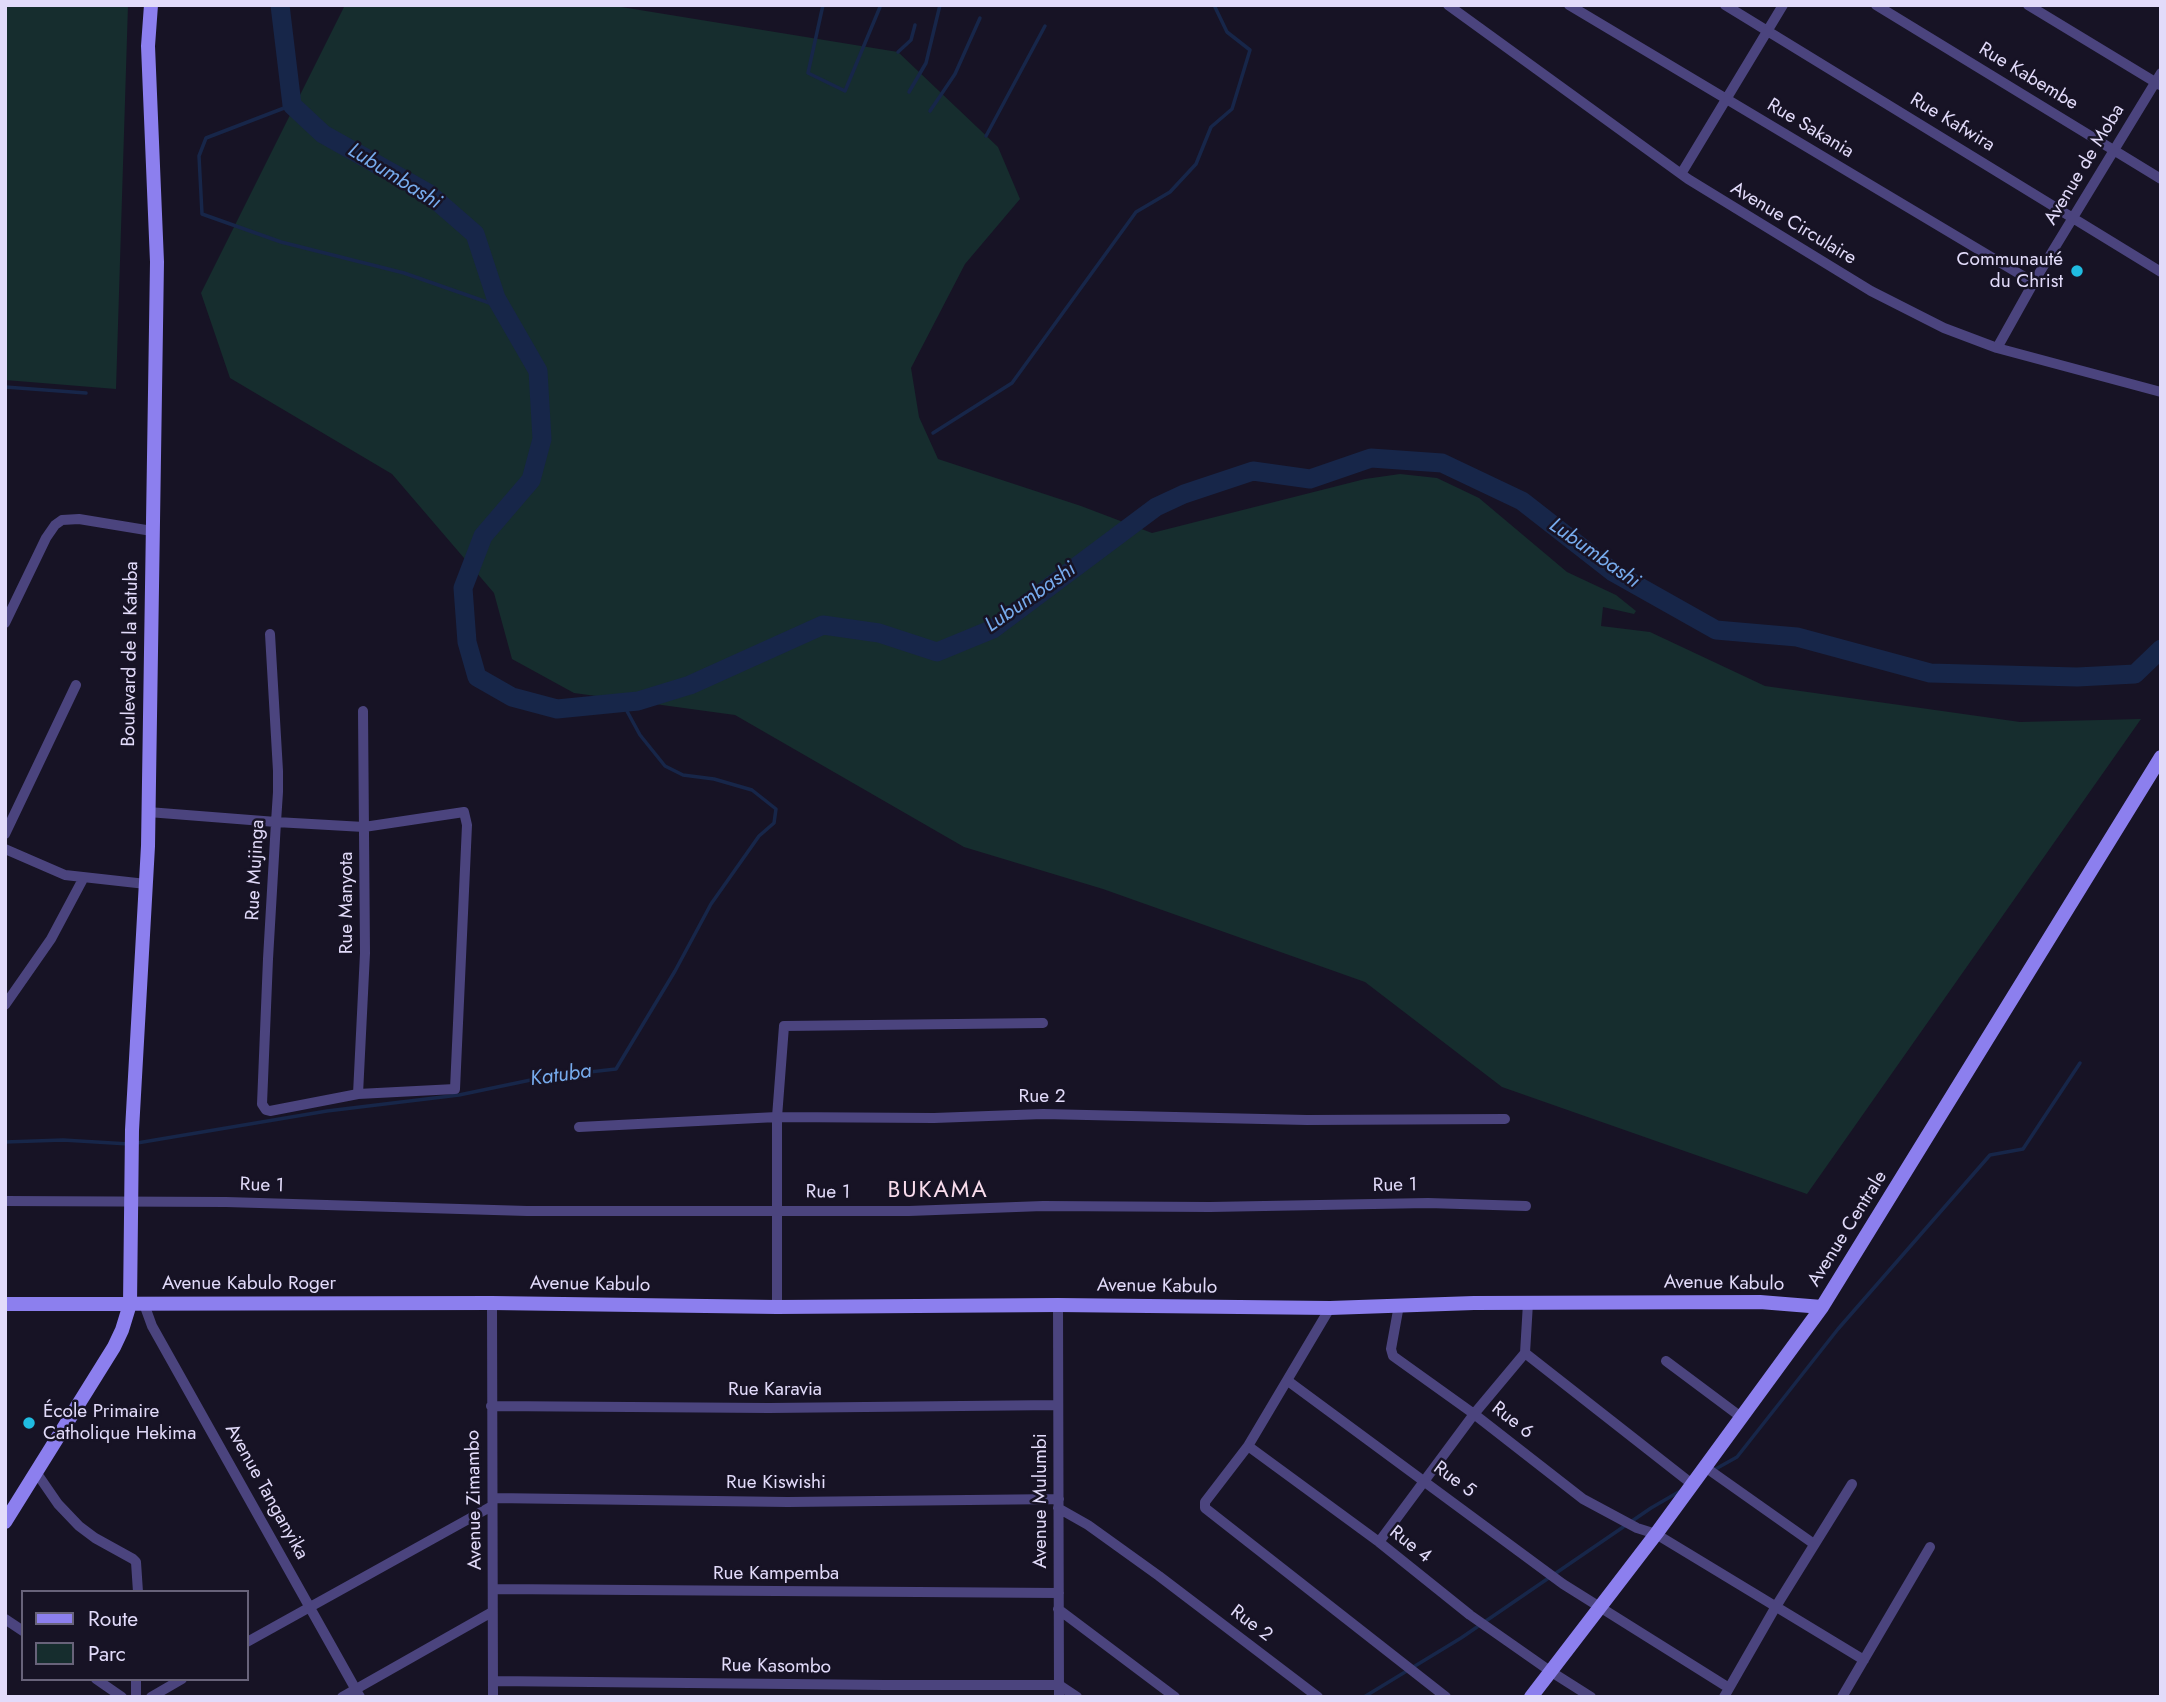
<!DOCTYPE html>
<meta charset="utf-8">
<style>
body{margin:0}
#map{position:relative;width:2166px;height:1702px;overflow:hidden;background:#171325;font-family:Jost,sans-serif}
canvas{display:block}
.frame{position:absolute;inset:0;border:7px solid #e2dbfa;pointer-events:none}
.legend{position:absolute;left:21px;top:1590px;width:228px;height:91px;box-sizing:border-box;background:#171325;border:2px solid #68637a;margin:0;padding:9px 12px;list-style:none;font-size:21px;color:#e2dbfa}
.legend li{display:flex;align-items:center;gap:14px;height:35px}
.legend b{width:35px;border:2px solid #68637a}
</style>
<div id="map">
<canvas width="2166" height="1702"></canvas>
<div class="frame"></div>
<ul class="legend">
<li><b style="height:9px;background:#8c7fee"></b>Route</li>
<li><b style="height:19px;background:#162d2e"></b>Parc</li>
</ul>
</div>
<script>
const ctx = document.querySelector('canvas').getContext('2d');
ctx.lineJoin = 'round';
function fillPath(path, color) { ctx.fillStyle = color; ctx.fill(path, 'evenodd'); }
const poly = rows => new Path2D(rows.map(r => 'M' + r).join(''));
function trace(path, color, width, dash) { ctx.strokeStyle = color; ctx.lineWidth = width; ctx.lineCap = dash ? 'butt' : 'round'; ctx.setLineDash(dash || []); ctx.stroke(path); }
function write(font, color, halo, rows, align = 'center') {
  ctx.font = font + ' Jost,sans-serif'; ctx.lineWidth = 5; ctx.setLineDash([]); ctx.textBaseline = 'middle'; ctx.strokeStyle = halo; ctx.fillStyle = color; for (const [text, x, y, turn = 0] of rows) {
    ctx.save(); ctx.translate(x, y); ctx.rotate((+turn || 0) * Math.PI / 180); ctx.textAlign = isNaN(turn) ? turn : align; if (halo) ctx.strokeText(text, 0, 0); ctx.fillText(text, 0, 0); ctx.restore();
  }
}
fillPath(poly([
 [5,5,128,5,116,389,5,380],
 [345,5,609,5,898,52,998,147,1020,199,965,264,911,368,919,417,938,459,1081,506,1152,533,1365,479,1400,474,1437,478,1479,498,1567,572,1616,595,1636,611,1634,614,1603,607,1601,626,1650,632,1765,686,2020,722,2141,719,1807,1194,1502,1087,1365,982,1103,889,964,847,735,715,574,693,512,659,494,593,392,474,230,378,201,293]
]), '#162d2e');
trace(poly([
 [823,5,808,73,845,91,880,7],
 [898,52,911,40,915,25],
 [909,92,926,63,940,5],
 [292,105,206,138,199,156,202,214,281,242,404,273,501,307],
 [930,111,955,74,980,18],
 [986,136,1045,26],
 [5,387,86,393],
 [933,433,1012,383,1136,212,1170,192,1196,164,1211,127,1232,109,1250,50,1227,32,1214,5],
 [5,1142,63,1140,129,1144],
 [137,1143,327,1111,459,1095,545,1077,616,1069,675,971,711,904,759,836,774,823,776,809,752,790,714,779,683,775,665,766,640,735,622,702],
 [1712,1471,1737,1457,1838,1329,1990,1155,2023,1149,2080,1063],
 [1364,1697,1461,1638,1651,1508,1682,1490]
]), '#172649', 3.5);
trace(poly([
 [280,5,292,105,323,134,428,193,475,234,496,298,538,371,542,439,531,480,483,536,463,588,467,642,477,677,512,697,557,709,638,701,690,685,823,625,879,633,937,652,993,629,1156,507,1184,494,1253,471,1310,479,1371,458,1442,463,1522,501,1613,572,1716,630,1797,637,1930,673,2077,677,2135,674,2161,649]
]), '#172649', 19);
trace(poly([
 [1448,5,1688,179,1871,291,1944,328,1997,348,2161,392],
 [1569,5,2033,282],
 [1725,5,2161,272],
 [1876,5,2161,179],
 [2028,5,2160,85],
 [1681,174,1783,5],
 [1997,348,2035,280,2161,73],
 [5,623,46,538,55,525,62,520,79,519,152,531],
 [148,812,276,822,364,827,464,812,467,825,455,1089,358,1094,270,1111,266,1110,262,1104,268,959,276,822,278,792,278,771,270,634],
 [5,834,76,685],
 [5,849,65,875,146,884],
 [5,1005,51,939,83,879],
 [358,1094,365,953,363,711],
 [579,1127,777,1117,934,1118,1043,1114,1307,1120,1505,1119],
 [5,1201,226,1202,527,1211,909,1211,1043,1206,1210,1207,1428,1203,1526,1206],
 [492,1303,493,1697],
 [144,1304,152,1326,360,1697],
 [1058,1305,1059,1697],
 [1399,1305,1391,1349,1393,1356,1474,1414,1583,1499,1637,1528,1656,1534,1864,1660],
 [777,1307,777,1117,784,1026,1043,1023],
 [1330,1308,1248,1446,1205,1502,1205,1508,1446,1697],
 [1525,1353,1692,1484],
 [1666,1361,1741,1417],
 [1288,1381,1563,1584,1729,1688],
 [491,1406,769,1408,1058,1405],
 [1248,1446,1379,1542,1470,1615,1550,1671,1591,1697],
 [1705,1467,1814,1544],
 [36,1472,58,1504,79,1526,95,1538,133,1559,136,1562,138,1592],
 [493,1498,788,1502,1059,1499],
 [1058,1508,1088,1525,1159,1576,1318,1697],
 [1379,1542,1474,1414,1525,1353,1528,1303],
 [494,1589,1059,1593],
 [1058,1609,1175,1697],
 [5,1619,23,1631],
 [247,1642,492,1506],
 [96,1679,122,1697],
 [493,1681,885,1685,1059,1685,1077,1697],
 [136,1697,136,1679],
 [151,1697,182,1679],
 [342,1697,492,1612],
 [1724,1697,1775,1608,1852,1484],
 [1842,1697,1930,1547]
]), '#4b447e', 10);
trace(poly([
 [5,1304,492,1303,777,1307,1058,1305,1330,1308,1474,1303,1760,1302,1822,1307],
 [5,1522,114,1347,122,1330,130,1304,132,1130,148,846,157,262,148,46,151,5],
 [1531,1697,1656,1534,1822,1307,2161,757]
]), '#8c7fee', 14);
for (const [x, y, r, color] of [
 [2077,271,7,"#20bce1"],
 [29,1423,7,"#20bce1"]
]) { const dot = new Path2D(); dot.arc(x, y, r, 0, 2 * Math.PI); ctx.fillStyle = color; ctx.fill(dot); trace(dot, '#171325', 2.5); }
write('19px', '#e2dbfa', '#171325', [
 ["Rue Kabembe",2028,77,31],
 ["Rue Kafwira",1952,123,31],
 ["Rue Sakania",1810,129,31],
 ["Avenue de Moba",2085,165,-59],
 ["Avenue Circulaire",1793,224,31],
 ["Boulevard de la Katuba",131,654,-89],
 ["Rue Mujinga",256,870,-87],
 ["Rue Manyota",347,903,-90],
 ["Rue 2",1042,1097],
 ["Rue 1",262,1186,2],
 ["Rue 1",1395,1186,-1],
 ["Rue 1",828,1193,1],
 ["Avenue Centrale",1848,1229,-58],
 ["Avenue Kabulo Roger",249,1284],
 ["Avenue Kabulo",1724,1284,1],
 ["Avenue Kabulo",590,1285,1],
 ["Avenue Kabulo",1157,1287,1],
 ["Rue Karavia",775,1390],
 ["Rue 6",1512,1421,38],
 ["Rue 5",1454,1480,36],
 ["Rue Kiswishi",776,1483],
 ["Avenue Tanganyika",266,1492,61],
 ["Avenue Zimambo",475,1500,-91],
 ["Avenue Mulumbi",1041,1501,-90],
 ["Rue 4",1410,1545,38],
 ["Rue Kampemba",776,1574],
 ["Rue 2",1251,1624,37],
 ["Rue Kasombo",776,1667,1]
]);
write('19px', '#e2dbfa', '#171325', [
 ["Communauté",2063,260],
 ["du Christ",2063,282],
 ["École Primaire",43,1412,"left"],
 ["Catholique Hekima",43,1434,"left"]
], 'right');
write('italic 21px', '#77abed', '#171325', [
 ["Lubumbashi",394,177,32],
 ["Lubumbashi",1594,554,35],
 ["Lubumbashi",1031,598,-35],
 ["Katuba",561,1076,-8]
]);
ctx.letterSpacing = '2px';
write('23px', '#fadded', '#171325', [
 ["BUKAMA",938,1191]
]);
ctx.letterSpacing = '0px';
</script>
